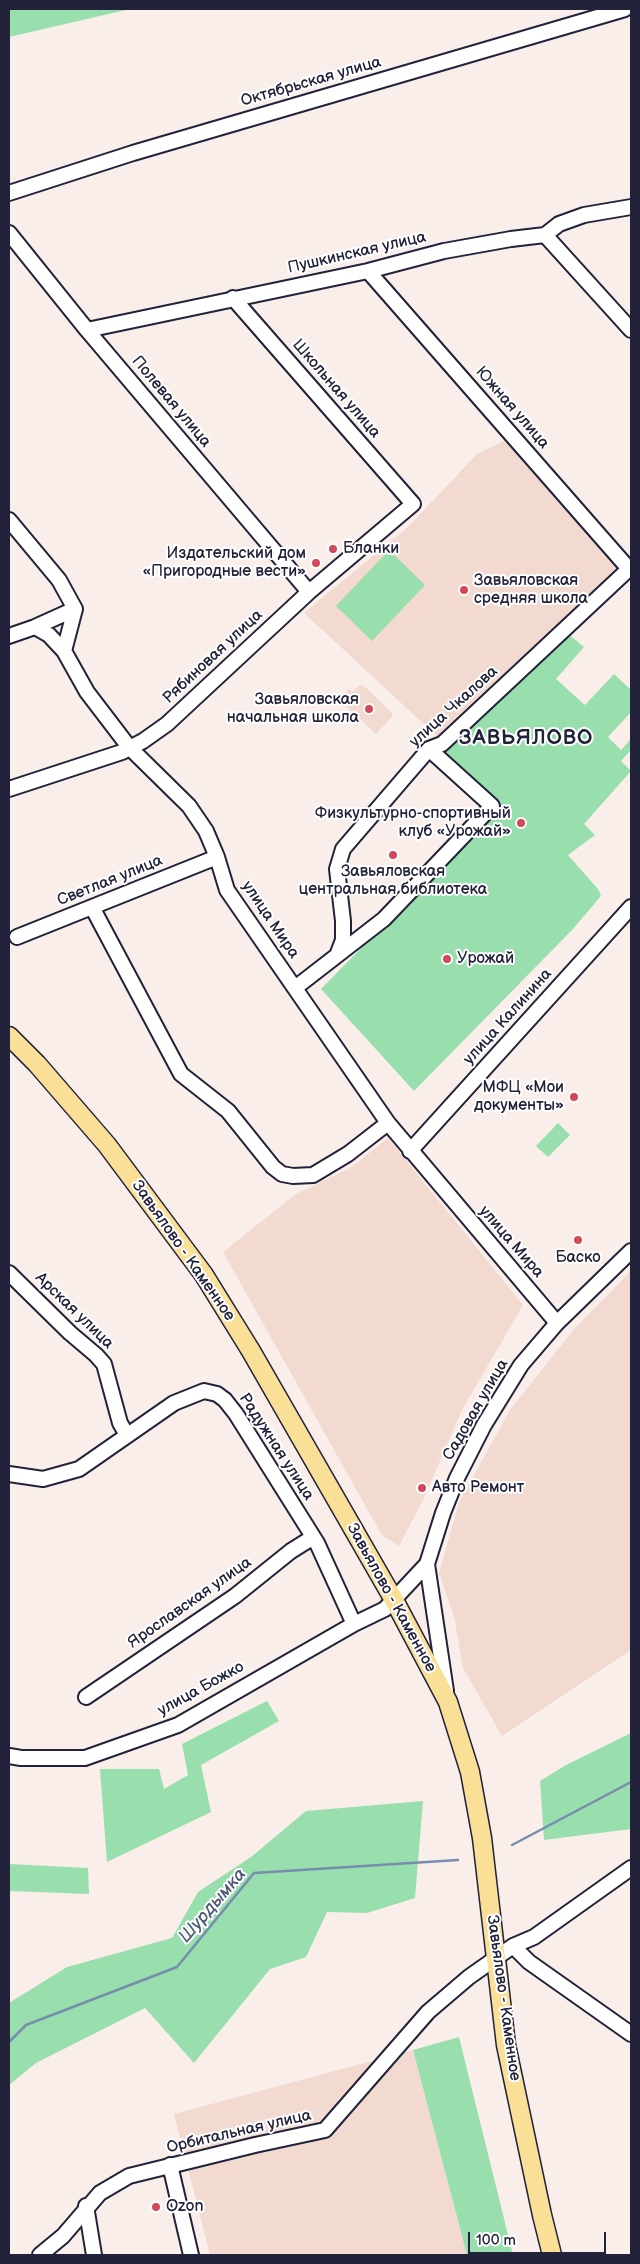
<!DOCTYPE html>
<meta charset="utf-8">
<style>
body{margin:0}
#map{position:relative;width:640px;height:2264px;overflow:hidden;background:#f9eeea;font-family:"Balsamiq Sans",sans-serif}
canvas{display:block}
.frame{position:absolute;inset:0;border:10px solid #22223b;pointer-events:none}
.scale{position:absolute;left:468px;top:2232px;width:138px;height:22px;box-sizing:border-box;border:2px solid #22223b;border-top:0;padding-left:6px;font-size:15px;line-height:18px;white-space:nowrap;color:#22223b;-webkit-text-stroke:4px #fff;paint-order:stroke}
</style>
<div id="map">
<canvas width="640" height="2264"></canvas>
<div class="frame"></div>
<div class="scale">100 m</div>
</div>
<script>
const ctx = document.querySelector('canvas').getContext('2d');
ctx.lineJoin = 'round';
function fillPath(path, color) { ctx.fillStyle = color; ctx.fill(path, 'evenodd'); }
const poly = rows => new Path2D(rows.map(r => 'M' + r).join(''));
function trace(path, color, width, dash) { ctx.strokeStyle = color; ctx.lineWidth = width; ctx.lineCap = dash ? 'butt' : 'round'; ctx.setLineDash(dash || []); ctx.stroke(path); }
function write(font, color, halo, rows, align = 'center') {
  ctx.font = font + ' "Balsamiq Sans",sans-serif'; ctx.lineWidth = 4; ctx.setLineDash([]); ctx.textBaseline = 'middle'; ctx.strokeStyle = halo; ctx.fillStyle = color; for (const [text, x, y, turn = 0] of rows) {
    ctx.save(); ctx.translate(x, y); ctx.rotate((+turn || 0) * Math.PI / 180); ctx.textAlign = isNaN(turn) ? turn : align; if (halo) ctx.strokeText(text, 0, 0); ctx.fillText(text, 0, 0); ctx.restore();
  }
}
fillPath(poly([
 [506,440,619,567,440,739,304,613,408,527,477,454],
 [363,685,392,713,392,717,376,734,346,706,346,700,342,696,349,689,353,692,358,686],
 [388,1138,523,1305,462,1410,424,1498,399,1546,383,1536,380,1532,223,1252,296,1194,350,1168],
 [631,1271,631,1650,502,1736,463,1668,454,1616,439,1573,459,1502,510,1410,574,1329],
 [413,2050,467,2255,210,2255,174,2114]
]), '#f2dad0');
fillPath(poly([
 [9,9,130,9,9,37],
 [389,550,425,585,372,641,336,606],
 [566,632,584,647,556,679,585,705,614,674,631,690,631,712,608,737,621,750,631,739,631,750,621,761,631,771,584,824,595,835,568,855,598,889,601,896,572,930,414,1091,321,989,492,815,503,807,442,750],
 [558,1123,570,1135,548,1157,536,1146],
 [267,1701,279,1721,201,1765,211,1812,107,1862,100,1769,159,1769,164,1789,188,1775,182,1744],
 [631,1733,631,1829,544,1840,540,1781,566,1765],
 [423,1801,415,1898,367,1913,327,1912,306,1957,270,1969,194,2063,145,2008,36,2063,9,2085,9,2003,67,1967,172,1938,198,1892,251,1857,306,1811],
 [9,1864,88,1868,89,1894,9,1891],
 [459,2037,513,2255,467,2255,413,2050]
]), '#98dfad');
trace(poly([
 [512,1845,631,1782],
 [9,2042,26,2025,177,1967,254,1873,458,1860]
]), '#778dad', 2.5);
const minor = poly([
 [9,193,133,153,625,9],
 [9,233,87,330,309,592],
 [545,235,631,330],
 [368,271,629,569],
 [87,330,368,271,444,251,511,239,545,235,559,224,584,215,631,207],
 [9,520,59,580,75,609,64,651,87,692,129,747,189,806,206,831,217,857,227,890,388,1123,557,1323],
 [35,627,49,635,64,651],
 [9,636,35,627,75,609],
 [9,789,122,752,143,741,167,724,309,592,413,504,233,298],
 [92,907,181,1074,228,1111,273,1167,282,1174,293,1176,313,1175,348,1154,388,1123],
 [17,937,217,857],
 [338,953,343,940,343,921,337,869,343,849,429,749,442,744,631,567],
 [295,988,384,919,492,806,429,749],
 [410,1151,631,907],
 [9,1273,70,1333,96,1355,104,1364,120,1423,127,1435],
 [9,1474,43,1479,79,1469,174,1403,204,1391,217,1394,225,1400,236,1414,317,1543,354,1624],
 [427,1564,446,1691],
 [86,1697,235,1596,291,1551,307,1541,314,1539],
 [9,1756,21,1758,85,1758,178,1725,354,1624,385,1609,427,1564,443,1513,457,1478,484,1425,521,1365,557,1323,631,1251],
 [513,1946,529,1962,631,2034],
 [170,2165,191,2255],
 [86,2206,94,2255],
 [40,2255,63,2236,100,2193,129,2176,255,2145,325,2130,428,2012,469,1977,513,1946,534,1937,631,1868]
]);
const major = poly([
 [9,1036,37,1064,107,1145,204,1275,251,1351,394,1600,448,1702,470,1772,482,1838,506,2045,542,2215,552,2255]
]);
trace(minor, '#22223b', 18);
trace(major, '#22223b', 21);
trace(minor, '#fff', 14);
trace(major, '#fadf96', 18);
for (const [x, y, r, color] of [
 [333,549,5,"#d1495b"],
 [316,563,5,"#d1495b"],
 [464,590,5,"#d1495b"],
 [369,709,5,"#d1495b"],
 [521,823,5,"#d1495b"],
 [393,855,5,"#d1495b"],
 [447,959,5,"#d1495b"],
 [574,1097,5,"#d1495b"],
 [578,1240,5,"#d1495b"],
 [422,1488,5,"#d1495b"],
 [156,2207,5,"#d1495b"]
]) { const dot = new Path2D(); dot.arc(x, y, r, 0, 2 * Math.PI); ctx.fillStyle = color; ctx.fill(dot); trace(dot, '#fff', 2); }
write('16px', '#22223b', '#fff', [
 ["Октябрьская улица",311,82,-16],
 ["Пушкинская улица",357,253,-13],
 ["Школьная улица",336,389,49],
 ["Полевая улица",171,402,50],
 ["Южная улица",512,408,49],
 ["Рябиновая улица",213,657,-43],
 ["улица Чкалова",454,707,-42],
 ["Светлая улица",110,881,-22],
 ["улица Мира",270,920,56],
 ["улица Калинина",508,1017,-48],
 ["улица Мира",511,1242,49],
 ["Завьялово - Каменное",183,1251,55],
 ["Арская улица",74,1311,44],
 ["Садовая улица",476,1410,-60],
 ["Радужная улица",276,1447,57],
 ["Завьялово - Каменное",391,1598,61],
 ["Ярославская улица",190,1603,-35],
 ["улица Божко",201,1689,-29],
 ["Завьялово - Каменное",503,1998,82],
 ["Орбитальная улица",239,2132,-13]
]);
write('16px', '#22223b', '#fff', [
 ["Бланки",343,549],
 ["Издательский дом",306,554,"right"],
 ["«Пригородные вести»",306,572,"right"],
 ["Завьяловская",474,581],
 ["средняя школа",474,599],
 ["Завьяловская",359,700,"right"],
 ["начальная школа",359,718,"right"],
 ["Физкультурно-спортивный",511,814,"right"],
 ["клуб «Урожай»",511,832,"right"],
 ["Завьяловская",393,872,"center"],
 ["центральная библиотека",393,890,"center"],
 ["Урожай",457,959],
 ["МФЦ «Мои",564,1088,"right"],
 ["документы»",564,1106,"right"],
 ["Баско",578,1258,"center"],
 ["Авто Ремонт",432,1488],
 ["Ozon",166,2207]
], 'left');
write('italic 18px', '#4c5874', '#fff', [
 ["Шурдымка",213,1906,-49]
]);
ctx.letterSpacing = '1px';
write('bold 21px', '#22223b', '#fff', [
 ["ЗАВЬЯЛОВО",526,739]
]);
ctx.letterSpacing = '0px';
</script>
